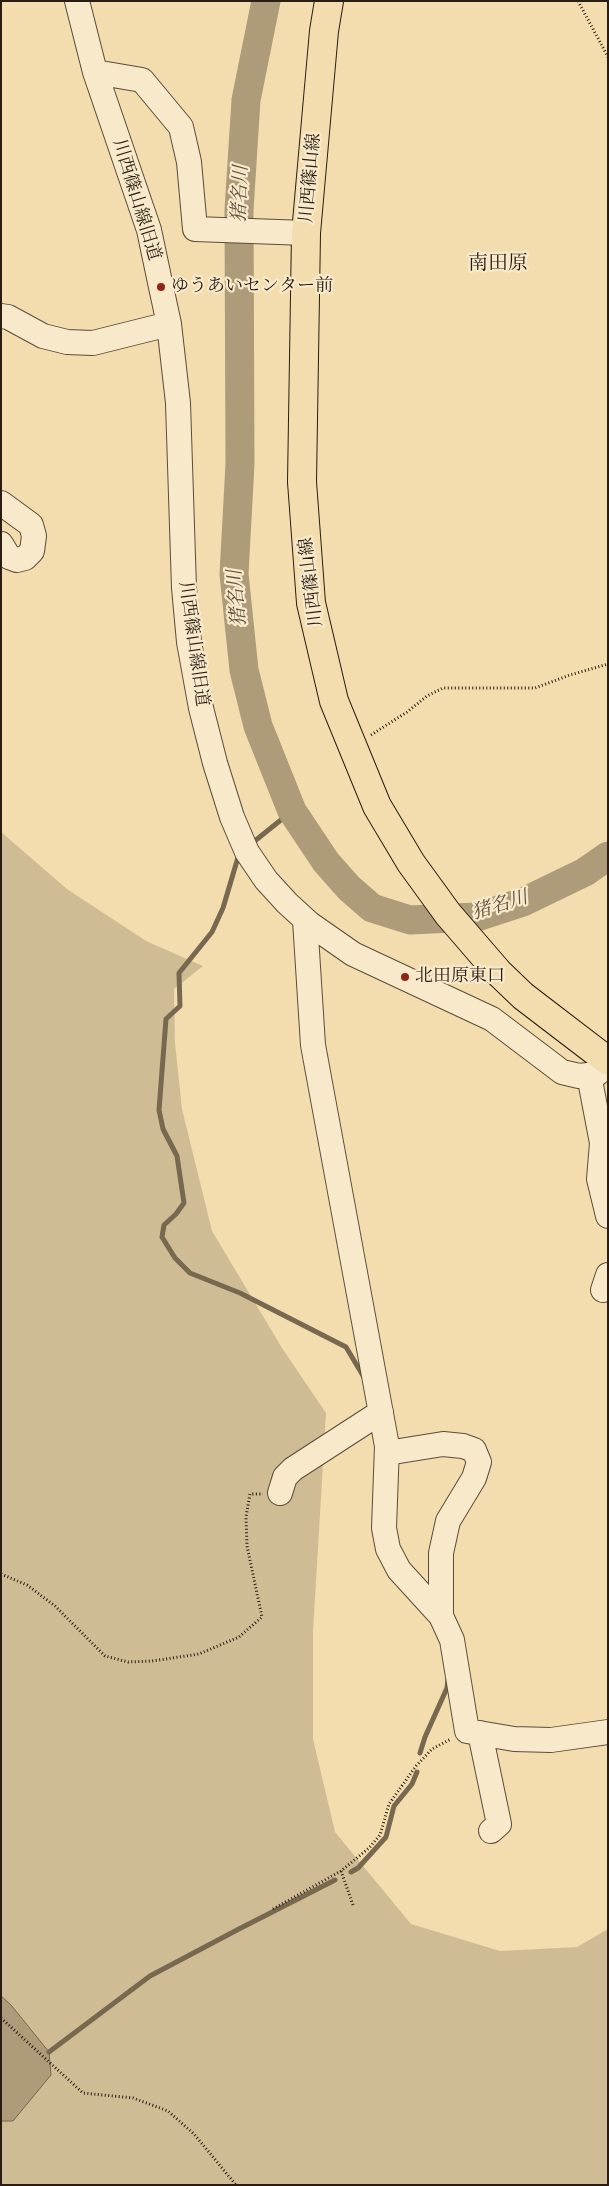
<!DOCTYPE html>
<meta charset="utf-8">
<style>
body{margin:0}
#map{position:relative;width:609px;height:2186px;overflow:hidden;background:#f3ddae;font-family:"Libre Bodoni",serif}
canvas{display:block}
.frame{position:absolute;inset:0;border:2px solid #281c13;pointer-events:none}
</style>
<div id="map">
<canvas width="609" height="2186"></canvas>
<div class="frame"></div>
</div>
<script>
const ctx = document.querySelector('canvas').getContext('2d');
ctx.lineJoin = 'round';
function fillPath(path, color) { ctx.fillStyle = color; ctx.fill(path, 'evenodd'); }
const poly = rows => new Path2D(rows.map(r => 'M' + r).join(''));
function trace(path, color, width, dash) { ctx.strokeStyle = color; ctx.lineWidth = width; ctx.lineCap = dash ? 'butt' : 'round'; ctx.setLineDash(dash || []); ctx.stroke(path); }
function write(font, color, halo, rows, align = 'center') {
  ctx.font = font + ' "Libre Bodoni","Noto Serif JP",serif'; ctx.lineWidth = 4.5; ctx.setLineDash([]); ctx.textBaseline = 'middle'; ctx.strokeStyle = halo; ctx.fillStyle = color; for (const [text, x, y, turn = 0] of rows) {
    ctx.save(); ctx.translate(x, y); ctx.rotate((+turn || 0) * Math.PI / 180); ctx.textAlign = isNaN(turn) ? turn : align; if (halo) ctx.strokeText(text, 0, 0); ctx.fillText(text, 0, 0); ctx.restore();
  }
}
fillPath(poly([
 [1,832,67,889,146,941,203,966,174,989,175,1043,182,1109,212,1231,282,1348,326,1413,313,1632,313,1739,335,1832,411,1924,500,1951,577,1947,608,1929,608,2185,1,2185]
]), '#d0bc94');
const water = poly([
 [1,1996,11,2005,49,2052,51,2075,13,2121,1,2121,1,1996]
]);
fillPath(water, '#ae9b79');
trace(water, '#786850', 1);
trace(poly([
 [251,844,292,811],
 [239,854,223,908,212,932,179,973,180,1006,166,1019,159,1110,163,1129,177,1156,184,1203,176,1214,164,1225,162,1237,175,1258,190,1273,240,1293,346,1347,365,1379],
 [420,1753,425,1737,447,1688,448,1679],
 [351,1872,358,1868,386,1837,394,1806,412,1784,417,1772],
 [49,2052,150,1976,237,1930,335,1880]
]), '#786850', 5);
trace(poly([
 [266,1,246,100,239,210,240,464,234,574,244,670,258,726,292,811,326,862,349,888,372,908,410,920,477,917,523,902,585,872,608,856]
]), '#ae9b79', 29);
const minor = poly([
 [77,1,95,72,149,230,161,287,169,324,178,403,184,588,189,642,201,708,215,763,232,817,247,852,266,880,287,903,310,924,353,954,492,1019,562,1072,579,1076,597,1074,608,1062],
 [95,72,142,80,181,127,189,162,195,229,306,233],
 [1,316,8,317,43,336,67,342,93,343,169,324],
 [1,503,31,525,34,536,32,551,25,558,17,560,9,557,1,544],
 [305,920,313,1045,387,1446,384,1528,388,1549,399,1570,441,1616,452,1640,467,1731,514,1739,551,1740,608,1732],
 [589,1075,602,1143,599,1179,608,1216],
 [603,1290,608,1275],
 [387,1453,443,1444,463,1446,474,1450,479,1462,474,1478,448,1521,441,1553,441,1616],
 [280,1493,285,1477,293,1469,381,1412],
 [480,1733,499,1824,491,1831]
]);
const major = poly([
 [329,1,324,31,306,233,302,482,311,603,334,701,377,806,411,863,448,914,498,972,523,996,608,1061]
]);
trace(minor, '#5b4c3a', 26);
trace(major, '#281c13', 30);
trace(poly([
 [578,1,608,57],
 [371,735,407,712,427,696,443,688,535,688,570,675,608,664],
 [1,1574,27,1585,55,1606,105,1656,128,1662,152,1661,199,1654,239,1637,262,1617,247,1546,246,1517,250,1494,263,1494],
 [341,1871,353,1905],
 [273,1909,341,1871,369,1848,380,1835,389,1804,416,1766,432,1749,451,1739],
 [1,2018,83,2093,133,2098,168,2111,194,2134,236,2185]
]), '#281c13', 3, [1, 2.5]);
trace(minor, '#f7e9ca', 24);
trace(major, '#f3ddae', 28);
for (const [x, y, r, color] of [
 [161,287,5,"#8f2418"],
 [405,977,5,"#8f2418"]
]) { const dot = new Path2D(); dot.arc(x, y, r, 0, 2 * Math.PI); ctx.fillStyle = color; ctx.fill(dot); trace(dot, '#f7e9ca', 2); }
write('18px', '#281c13', '#f7e9ca', [
 ["川西篠山線",311,178,-85],
 ["川西篠山線旧道",136,200,73],
 ["川西篠山線",312,582,-97],
 ["川西篠山線旧道",193,644,82]
]);
write('18px', '#281c13', '#f7e9ca', [
 ["ゆうあいセンター前",171,287],
 ["北田原東口",415,977]
], 'left');
write('italic 19px', '#5e4f3c', '#f7e9ca', [
 ["猪名川",241,194,-88],
 ["猪名川",238,598,-95],
 ["猪名川",500,906,-17]
]);
write('20px', '#281c13', '#f7e9ca', [
 ["南田原",498,264]
]);
</script>
